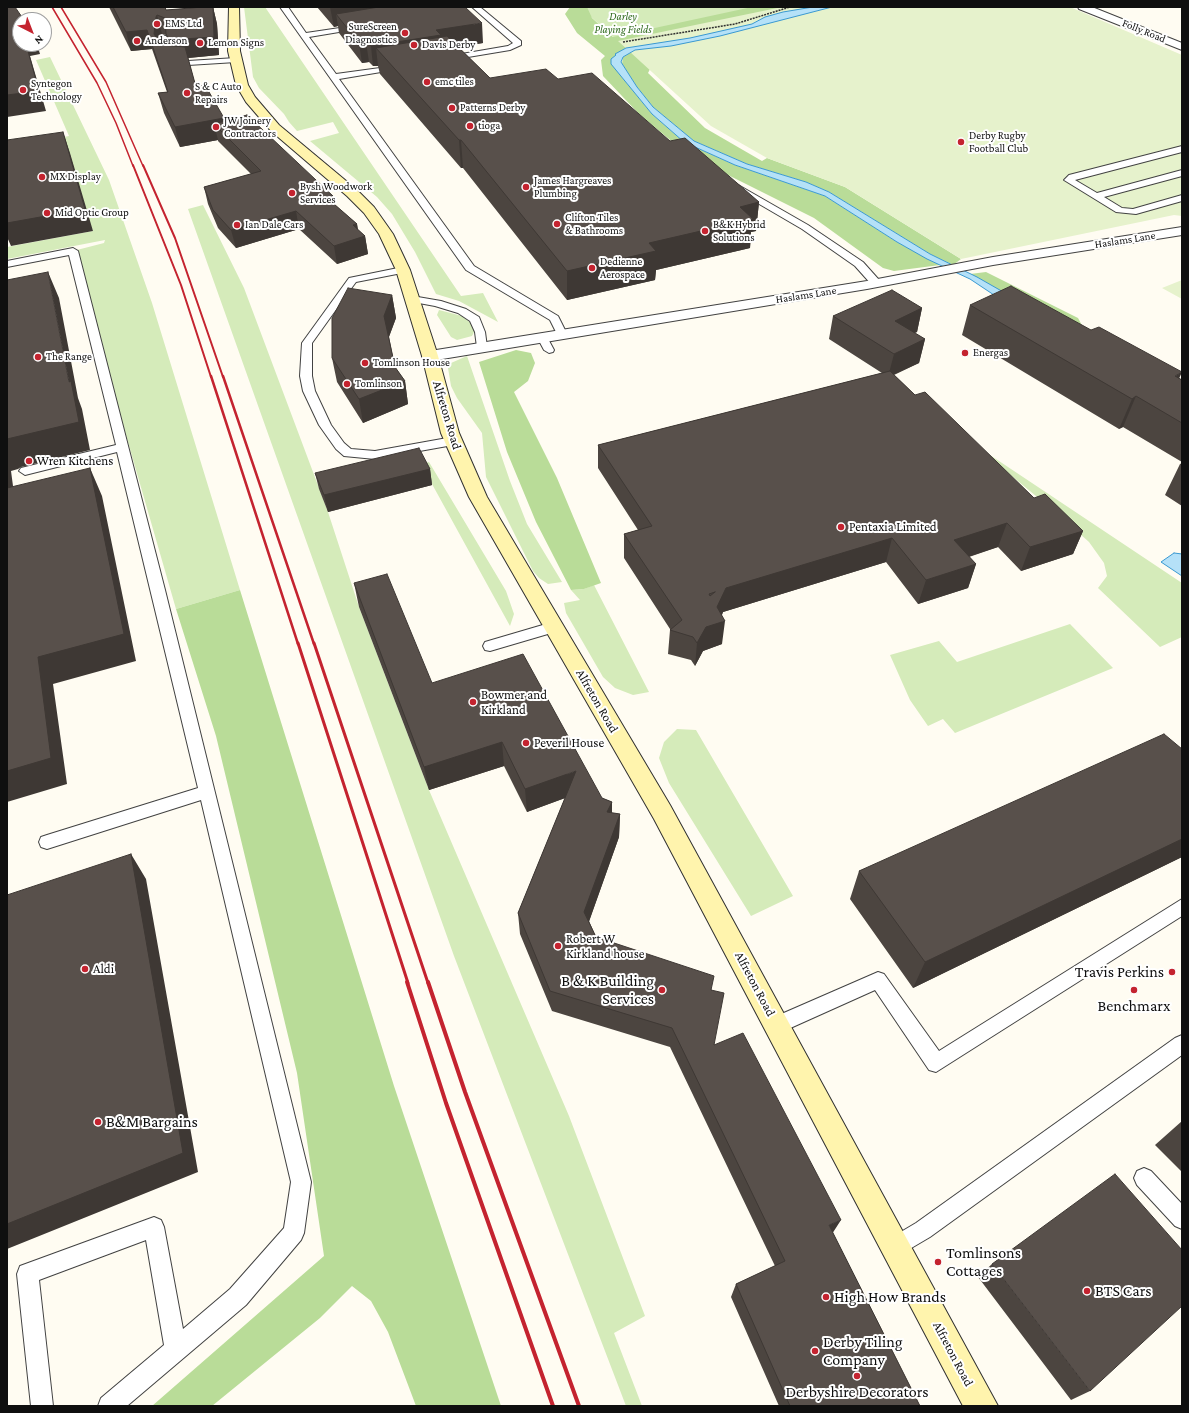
<!DOCTYPE html>
<style>
body{margin:0}
#map{position:relative;width:1189px;height:1413px;overflow:hidden;background:#fffcf2;font-family:"Crimson Pro",serif}
canvas{display:block}
.frame{position:absolute;inset:0;border:8px solid #0f0f0f;pointer-events:none}
.north{position:absolute;left:12px;top:12px;width:40px;height:40px;box-sizing:border-box;background:#fff;border:1px solid #9f9f9f;border-radius:50%;rotate:138deg;font-size:11px;font-weight:700;line-height:16px;text-align:center;color:#0f0f0f}
.north::after{content:'';display:block;margin:auto;width:14px;height:18px;background:#c4232f;clip-path:polygon(50% 0,100% 100%,50% 72%,0 100%)}
</style>
<div id="map">
<canvas width="1189" height="1413"></canvas>
<div class="frame"></div>
<div class="north">N</div>
</div>
<script>
const ctx = document.querySelector('canvas').getContext('2d');
ctx.lineJoin = 'round';
function fillPath(path, color) { ctx.fillStyle = color; ctx.fill(path, 'evenodd'); }
const poly = rows => new Path2D(rows.map(r => 'M' + r).join(''));
function trace(path, color, width, dash) { ctx.strokeStyle = color; ctx.lineWidth = width; ctx.lineCap = dash ? 'butt' : 'round'; ctx.setLineDash(dash || []); ctx.stroke(path); }
function write(font, color, halo, rows, align = 'center') {
  ctx.font = font + ' "Crimson Pro",serif'; ctx.lineWidth = 4; ctx.setLineDash([]); ctx.textBaseline = 'middle'; ctx.strokeStyle = halo; ctx.fillStyle = color; for (const [text, x, y, turn = 0] of rows) {
    ctx.save(); ctx.translate(x, y); ctx.rotate((+turn || 0) * Math.PI / 180); ctx.textAlign = isNaN(turn) ? turn : align; if (halo) ctx.strokeText(text, 0, 0); ctx.fillText(text, 0, 0); ctx.restore();
  }
}
fillPath(poly([
 [244,7,265,7,461,296,483,293,498,322,459,301,436,294,415,252,392,214,377,197,310,141,339,133,333,122,297,131,289,122,284,114,259,88,253,77],
 [580,7,782,7,618,41],
 [50,57,109,180,152,303,240,590,176,609,73,251,104,243,105,240,7,259,7,247,93,231,53,139,69,136,36,60],
 [203,205,244,288,328,512,359,607,429,790,569,1116,645,1316,614,1333,642,1406,626,1406,454,956,188,209],
 [439,310,462,316,472,324,475,330,472,336,457,340,451,337,437,315],
 [467,356,510,481,527,524,562,582,548,584,539,578,533,571,486,477,482,433,457,398,451,386,448,368,451,363],
 [891,389,1182,583,1182,637,1160,647,1098,588,1107,576,1104,563,1089,542,1053,510,1008,473],
 [429,462,506,591,514,614,510,626,421,464],
 [594,585,649,692,633,695,615,688,603,677,566,613,564,603,580,600,571,590,584,589],
 [1070,624,1113,668,955,733,943,719,928,726,910,700,890,655,939,641,957,662],
 [677,729,696,730,793,896,751,916,669,783,659,758,664,742]
]), '#d5ebba');
fillPath(poly([
 [570,7,587,7,592,18,613,37,752,7,813,7,626,48,617,54,622,77,652,114,684,142,735,165,825,196,897,242,940,265,894,271,883,268,814,218,720,171,681,149,640,115,603,76,601,60,605,56,577,33,565,14],
 [635,50,654,61,648,73,705,128,762,161,767,158,845,187,961,259,953,265,930,254,829,192,806,182,747,164,694,141,653,107,637,87,622,64,623,57],
 [986,272,1078,318,1091,342,970,274],
 [516,350,531,353,535,363,528,381,514,392,557,478,601,583,584,589,571,590,536,522,507,452,479,362],
 [240,590,394,1086,501,1406,416,1406,388,1332,371,1301,352,1286,320,1318,212,1406,152,1406,324,1256,297,1073,216,736,176,609]
]), '#b9dc98');
fillPath(poly([
 [782,7,1070,7,1182,55,1182,216,1174,215,961,259,845,187,767,158,711,126,618,41],
 [1182,280,1182,299,1162,288]
]), '#e6f2cc');
const water = poly([
 [813,7,832,7,720,36,671,46,635,50,623,57,621,62,637,87,653,107,694,141,747,164,806,182,829,192,930,254,977,277,1091,342,997,297,970,279,927,259,897,242,825,196,735,165,684,142,652,114,611,64,611,59,616,55,615,54,626,48,690,38,752,24,765,17,783,12,813,7],
 [1174,553,1182,554,1182,576,1161,562,1174,553]
]);
fillPath(water, '#b5e1f8');
trace(water, '#3a99d1', 1);
const lane = poly([
 [280,7,288,7,306,33,360,25,360,29,357,29,309,37,336,74,402,65,402,69,399,69,339,79,474,266,558,316,567,334,566,336,558,336,550,320,466,270,280,7],
 [472,7,480,7,521,41,521,45,510,50,444,61,444,57,508,46,513,43,472,7],
 [162,35,169,37,169,53,172,58,188,61,236,58,240,60,236,62,188,65,166,62,161,53,162,35],
 [1182,146,1182,152,1075,180,1097,193,1182,170,1182,176,1104,197,1122,208,1133,209,1182,195,1182,201,1136,214,1116,212,1064,180,1069,175,1182,146],
 [733,182,808,225,863,262,880,281,881,283,880,285,872,285,855,266,802,229,730,187,728,185,733,182],
 [73,248,78,251,165,590,311,1182,304,1233,301,1240,246,1305,127,1406,98,1406,101,1398,164,1345,146,1240,39,1280,53,1406,31,1406,17,1274,20,1266,154,1217,161,1220,164,1227,183,1329,230,1289,284,1228,291,1182,201,800,47,849,41,847,39,842,41,837,47,835,198,788,117,452,25,475,19,471,21,468,116,445,69,255,7,267,7,261,73,248],
 [403,267,408,270,407,272,356,282,350,290,312,343,312,376,315,391,331,425,344,443,351,449,375,451,453,437,459,441,453,445,375,459,344,456,336,449,319,425,303,391,300,376,302,343,349,278,403,267],
 [412,296,441,301,466,309,479,317,485,332,487,347,486,349,478,349,477,347,475,332,470,321,458,313,435,306,408,301,407,299,408,297,412,296],
 [542,334,547,337,554,350,553,352,549,353,544,350,537,337,542,334],
 [553,622,558,623,560,627,558,631,490,651,485,650,483,646,485,642,553,622],
 [1182,899,1182,916,936,1072,929,1070,875,990,777,1034,770,1031,768,1025,770,1019,878,972,884,974,939,1051,1182,899],
 [1182,1035,1182,1055,930,1237,896,1257,889,1253,885,1246,889,1239,916,1223,1175,1038,1182,1035],
 [1144,1168,1151,1171,1182,1204,1182,1229,1175,1226,1137,1185,1134,1178,1137,1171,1144,1168]
]);
const street = poly([
 [1078,7,1092,7,1182,43,1182,50,1079,9,1078,7],
 [1182,227,1182,235,993,265,867,289,430,361,424,359,422,356,424,353,430,351,867,281,993,257,1182,227]
]);
const secondary = poly([
 [229,7,239,7,240,51,248,85,255,97,279,125,357,190,374,207,393,234,410,270,438,356,459,433,487,497,670,805,998,1406,963,1406,654,819,469,497,441,433,422,356,396,270,379,234,364,213,347,196,271,131,246,102,236,85,228,51,229,7]
]);
trace(lane, '#424242', 2);
trace(street, '#424242', 2);
trace(secondary, '#313131', 2);
trace(poly([
 [623,42,735,24,790,7]
]), '#313131', 1.5, [2, 1]);
fillPath(lane, '#fff');
fillPath(street, '#fff');
fillPath(secondary, '#fff4ad');
trace(poly([
 [52,7,97,83,116,123,133,166],
 [61,7,106,82,143,166]
]), '#c4232f', 1.5);
trace(poly([
 [133,165,181,285,211,377],
 [143,165,175,238,223,377]
]), '#c4232f', 2);
trace(poly([
 [211,376,298,644],
 [223,376,314,644]
]), '#c4232f', 2.5);
trace(poly([
 [298,643,408,983],
 [314,643,428,983]
]), '#c4232f', 3);
trace(poly([
 [407,982,446,1103,553,1406],
 [428,982,465,1092,579,1406]
]), '#c4232f', 4);
fillPath(poly([
 [109,7,165,7,166,10,213,7,217,24,219,55,188,58,196,87,225,121,335,205,357,224,358,230,365,236,368,254,337,264,299,229,236,248,218,228,208,204,204,187,251,174,218,141,218,140,180,147,164,113,158,93,167,92,152,49,131,51],
 [162,34,166,35,169,46,161,45,160,44,160,35],
 [317,7,465,7,483,43,458,47,490,78,558,79,670,141,759,202,756,231,751,232,750,248,656,270,655,280,567,300,463,168,461,168,380,74,378,66,373,66,369,62,362,63,339,33,338,26,334,27],
 [392,295,396,318,389,337,395,367,405,381,408,404,363,423,337,382,332,358],
 [970,305,1091,330,1182,380,1182,462,1123,427,1119,429,962,335],
 [922,308,917,332,914,333,925,339,919,363,894,375,915,395,1034,498,1083,531,1073,554,1021,571,998,547,969,557,976,564,968,588,918,604,886,562,723,612,722,615,722,644,703,651,695,666,691,660,668,654,670,630,670,629,624,558,624,534,638,530,598,468,598,445,882,373,829,339,833,316],
 [1182,463,1182,506,1165,495,1180,464],
 [430,469,432,485,328,512,319,489,315,473],
 [354,583,432,683,602,798,612,802,612,813,620,814,619,837,589,921,596,937,712,990,714,1045,833,1233,920,1406,779,1406,731,1297,736,1284,775,1266,670,1047,552,1011,520,934,518,913,565,798,527,812,504,766,429,790,359,607],
 [1182,749,1182,857,913,988,850,899,859,871],
 [1182,1121,1182,1172,1155,1145],
 [992,1264,1090,1391,1071,1400,978,1277]
]), '#4c4540');
fillPath(poly([
 [213,7,217,24,219,55,188,58,183,39],
 [330,7,448,7,336,14,338,26,334,27],
 [157,15,162,34,160,35,160,53,154,34,156,17],
 [482,23,483,43,442,49,376,48,378,66,373,66,371,46,436,30],
 [147,30,152,49,131,51,126,32],
 [366,42,369,62,362,63,359,43],
 [26,44,37,44,40,54,30,56,46,111,7,117,7,95],
 [224,118,229,138,214,124,218,140,180,147,175,127],
 [63,132,70,153,93,231,11,246,7,237,7,223],
 [459,140,461,140,463,168,461,168],
 [333,196,336,213,326,197],
 [759,202,756,231,751,232,750,248,656,270,655,280,567,300,567,271,649,243,740,207],
 [296,211,299,229,236,248,231,230],
 [357,224,359,238,365,236,368,254,337,264,334,246,353,225],
 [48,272,59,298,78,398,82,409,90,450,21,467,18,469,11,471,17,516,7,496,7,439,69,382],
 [392,295,396,318,388,339,384,316],
 [922,308,917,332,889,344,895,321],
 [925,339,919,363,888,377,894,354],
 [1182,372,1168,403,1175,376],
 [405,381,408,404,363,423,359,399],
 [1136,396,1123,427,1119,429,1132,399],
 [90,468,102,496,136,661,53,684,67,784,7,802,7,771,38,657],
 [430,469,432,485,328,512,324,495],
 [1007,523,998,547,946,564,954,540],
 [1083,531,1073,554,1021,571,1030,547],
 [892,538,886,562,723,612,718,623,725,621,722,644,703,651,695,666,697,643,726,588],
 [976,564,968,588,918,604,926,580],
 [502,742,504,766,429,790,424,767],
 [576,771,576,794,527,812,525,789],
 [612,802,612,824,607,812],
 [620,814,619,837,585,933,584,912],
 [1182,839,1182,857,913,988,925,962],
 [131,854,146,879,198,1172,7,1249,7,1224],
 [841,1220,832,1234,829,1225]
]), '#3e3834');
const building = poly([
 [7,7,15,7,24,20,20,20,20,44,26,44,39,91,7,95,7,7],
 [113,7,165,7,166,10,203,7,213,7,214,37,183,39,183,41,168,38,166,34,165,18,157,15,156,17,154,34,161,45,185,47,196,87,205,85,224,118,175,127,158,93,168,92,147,30,126,32,113,7],
 [379,7,465,7,482,23,436,30,441,35,371,46,366,42,359,43,336,14,379,7],
 [447,36,490,78,546,69,558,79,592,73,670,141,685,138,759,202,740,207,753,219,649,243,656,251,567,271,461,140,459,140,376,48,447,36],
 [247,115,333,196,326,197,357,224,353,225,365,236,334,246,296,211,231,230,213,210,204,187,261,171,214,124,247,115],
 [63,132,85,209,7,223,7,140,63,132],
 [48,272,69,382,71,381,79,422,7,439,7,280,48,272],
 [1011,286,1091,330,1099,327,1182,372,1175,376,1182,380,1182,423,1136,396,1132,399,970,305,1011,286],
 [348,288,392,295,384,316,395,367,405,381,359,399,332,358,332,318,348,288],
 [892,290,922,308,895,321,925,339,894,354,833,316,892,290],
 [890,371,915,395,925,392,1034,498,1045,494,1083,531,1030,547,1007,523,954,540,976,564,926,580,892,538,726,588,717,607,725,621,706,627,697,643,693,637,670,630,682,620,624,534,652,526,598,445,890,371],
 [715,592,710,596,709,594,715,592],
 [419,448,430,469,324,495,315,473,419,448],
 [90,468,124,634,38,657,51,758,7,771,7,488,90,468],
 [387,574,432,683,523,654,602,798,612,802,607,812,620,814,584,912,596,937,714,976,711,990,724,993,714,1045,743,1033,841,1220,829,1225,920,1406,790,1406,736,1284,785,1261,672,1028,550,991,518,913,576,771,525,789,502,742,424,767,354,583,387,574],
 [1164,734,1182,749,1182,839,925,962,859,871,1164,734],
 [131,854,183,1153,7,1224,7,895,131,854],
 [1115,1174,1182,1250,1182,1306,1090,1391,992,1264,1115,1174]
]);
fillPath(building, '#58504b');
trace(building, '#3e3834', 1);
for (const [x, y, r, color] of [
 [157,24,4,"#c4232f"],
 [405,33,4,"#c4232f"],
 [137,41,4,"#c4232f"],
 [200,43,4,"#c4232f"],
 [414,45,4,"#c4232f"],
 [427,82,4,"#c4232f"],
 [23,90,4,"#c4232f"],
 [187,93,4,"#c4232f"],
 [452,108,4,"#c4232f"],
 [470,126,4,"#c4232f"],
 [216,127,4,"#c4232f"],
 [961,142,4,"#c4232f"],
 [42,177,4,"#c4232f"],
 [526,187,4,"#c4232f"],
 [292,193,4,"#c4232f"],
 [47,213,4,"#c4232f"],
 [557,224,4,"#c4232f"],
 [237,225,4,"#c4232f"],
 [705,231,4,"#c4232f"],
 [592,268,4,"#c4232f"],
 [965,353,4,"#c4232f"],
 [38,357,4,"#c4232f"],
 [365,363,4,"#c4232f"],
 [347,384,4,"#c4232f"],
 [29,461,4,"#c4232f"],
 [841,527,4,"#c4232f"],
 [473,702,4,"#c4232f"],
 [526,743,4,"#c4232f"],
 [558,946,4,"#c4232f"],
 [85,969,4,"#c4232f"],
 [1172,972,4,"#c4232f"],
 [662,990,4,"#c4232f"],
 [1134,990,4,"#c4232f"],
 [98,1122,4,"#c4232f"],
 [938,1262,4,"#c4232f"],
 [1087,1291,4,"#c4232f"],
 [826,1297,4,"#c4232f"],
 [815,1351,4,"#c4232f"],
 [857,1376,4,"#c4232f"]
]) { const dot = new Path2D(); dot.arc(x, y, r, 0, 2 * Math.PI); ctx.fillStyle = color; ctx.fill(dot); trace(dot, '#fff', 1.5); }
write('italic 11px', '#2f6a1d', '#fff', [
 ["Darley",623,17],
 ["Playing Fields",623,30]
]);
write('11px', '#0f0f0f', '#fff', [
 ["EMS Ltd",165,24],
 ["SureScreen",397,27,"right"],
 ["Diagnostics",397,40,"right"],
 ["Anderson",145,41],
 ["Lemon Signs",208,43],
 ["Davis Derby",422,45],
 ["emc tiles",435,82],
 ["Syntegon",31,84],
 ["Technology",31,97],
 ["S & C Auto",195,87],
 ["Repairs",195,100],
 ["Patterns Derby",460,108],
 ["JW Joinery",224,121],
 ["Contractors",224,134],
 ["tioga",478,126],
 ["Derby Rugby",969,136],
 ["Football Club",969,149],
 ["MX Display",50,177],
 ["James Hargreaves",534,181],
 ["Plumbing",534,194],
 ["Bysh Woodwork",300,187],
 ["Services",300,200],
 ["Mid Optic Group",55,213],
 ["Clifton Tiles",565,218],
 ["& Bathrooms",565,231],
 ["Ian Dale Cars",245,225],
 ["B&K Hybrid",713,225],
 ["Solutions",713,238],
 ["Dedienne",600,262],
 ["Aerospace",600,275],
 ["Energas",973,353],
 ["The Range",46,357],
 ["Tomlinson House",373,363],
 ["Tomlinson",355,384]
], 'left');
write('11px', '#0f0f0f', '#fff', [
 ["Folly Road",1144,31,22],
 ["Haslams Lane",1125,240,-9],
 ["Haslams Lane",806,295,-9]
]);
write('13px', '#0f0f0f', '#fff', [
 ["Alfreton Road",447,415,73],
 ["Alfreton Road",597,701,60],
 ["Alfreton Road",755,984,62],
 ["Alfreton Road",953,1354,62]
]);
write('13px', '#0f0f0f', '#fff', [
 ["Wren Kitchens",37,461],
 ["Pentaxia Limited",849,527],
 ["Bowmer and",481,695],
 ["Kirkland",481,710],
 ["Peveril House",534,743],
 ["Robert W",566,939],
 ["Kirkland house",566,954],
 ["Aldi",93,969]
], 'left');
write('16px', '#0f0f0f', '#fff', [
 ["Travis Perkins",1164,972,"right"],
 ["B & K Building",654,981,"right"],
 ["Services",654,999,"right"],
 ["Benchmarx",1134,1006,"center"],
 ["B&M Bargains",106,1122],
 ["Tomlinsons",946,1253],
 ["Cottages",946,1271],
 ["BTS Cars",1095,1291],
 ["High How Brands",834,1297],
 ["Derby Tiling",823,1342],
 ["Company",823,1360],
 ["Derbyshire Decorators",857,1392,"center"]
], 'left');
</script>
